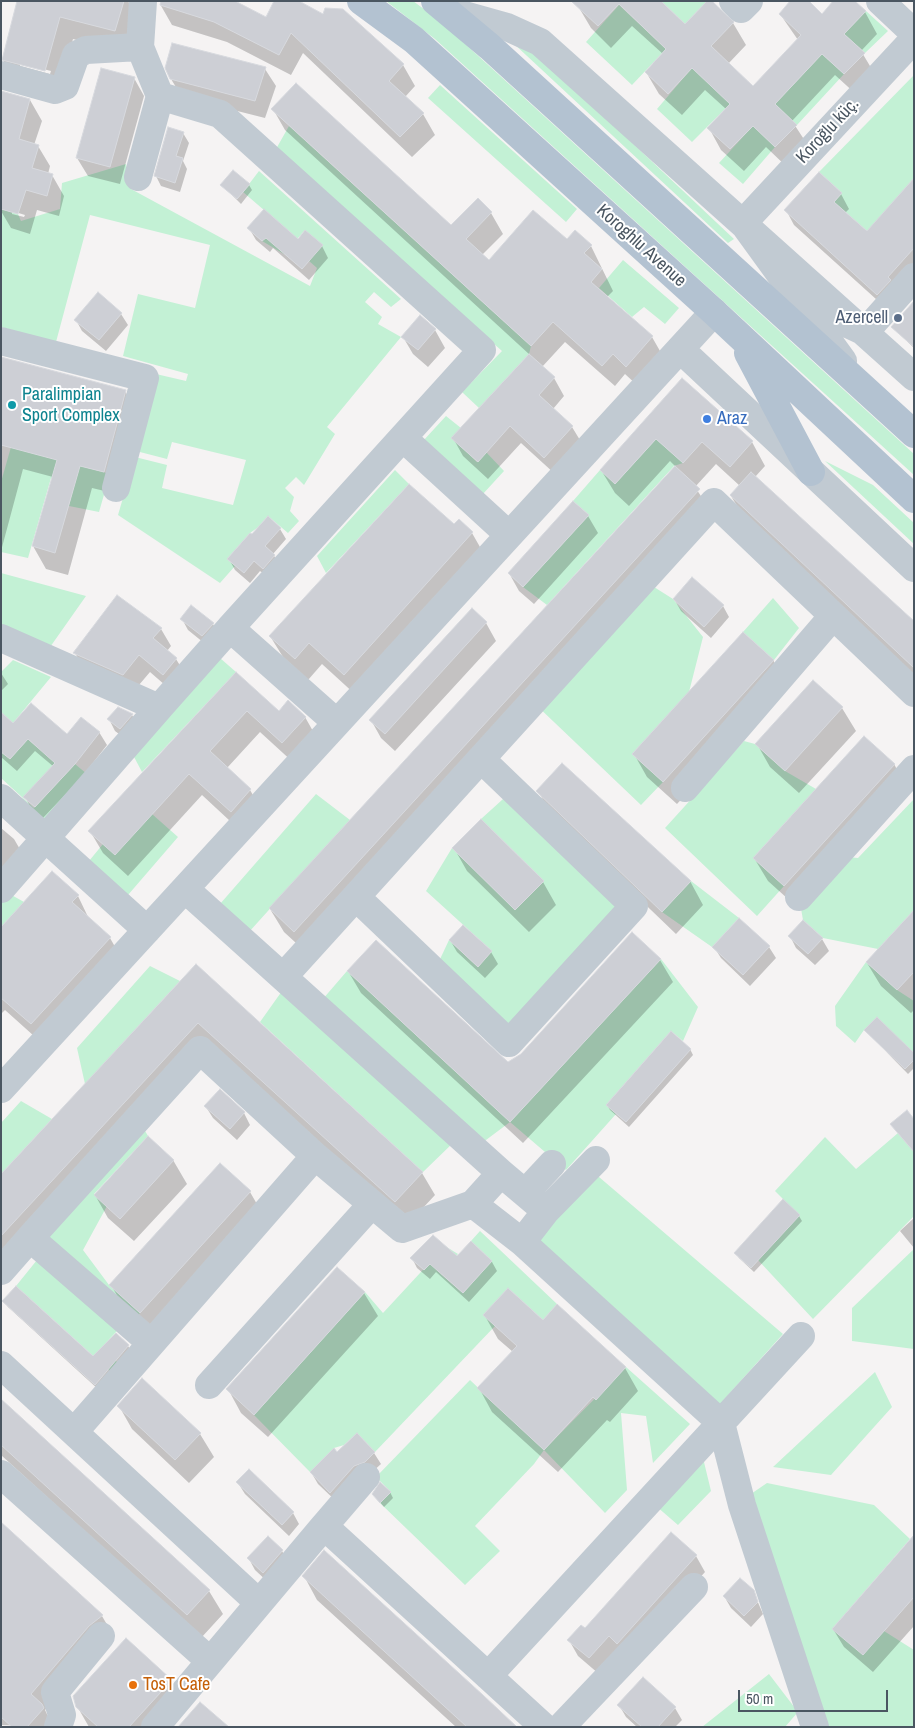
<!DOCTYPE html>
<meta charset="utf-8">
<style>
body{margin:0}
#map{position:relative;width:915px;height:1728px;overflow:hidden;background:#f5f3f3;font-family:"Archivo Narrow",sans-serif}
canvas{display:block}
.frame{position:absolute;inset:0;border:2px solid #4a5661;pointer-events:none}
.scale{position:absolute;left:738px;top:1690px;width:150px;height:22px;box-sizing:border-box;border:2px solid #4a5661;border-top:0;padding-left:6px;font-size:15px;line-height:18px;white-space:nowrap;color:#4a5661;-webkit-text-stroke:4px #fff;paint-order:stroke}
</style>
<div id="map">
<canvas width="915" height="1728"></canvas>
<div class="frame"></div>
<div class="scale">50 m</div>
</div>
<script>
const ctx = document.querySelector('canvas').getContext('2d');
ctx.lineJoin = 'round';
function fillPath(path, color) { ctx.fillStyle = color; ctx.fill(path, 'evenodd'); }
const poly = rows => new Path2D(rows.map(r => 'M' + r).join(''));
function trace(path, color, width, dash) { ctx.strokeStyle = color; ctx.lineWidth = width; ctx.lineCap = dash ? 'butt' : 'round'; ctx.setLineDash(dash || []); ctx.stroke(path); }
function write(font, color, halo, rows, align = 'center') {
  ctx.font = font + ' "Archivo Narrow",sans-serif'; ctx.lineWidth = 4; ctx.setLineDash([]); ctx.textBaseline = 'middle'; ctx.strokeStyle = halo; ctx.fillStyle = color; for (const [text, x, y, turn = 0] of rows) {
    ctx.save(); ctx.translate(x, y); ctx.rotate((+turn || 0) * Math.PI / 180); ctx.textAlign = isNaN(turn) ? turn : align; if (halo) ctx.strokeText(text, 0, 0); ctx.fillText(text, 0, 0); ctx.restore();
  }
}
fillPath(poly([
 [386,1,413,1,440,21,914,454,914,475,435,39],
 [661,1,707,1,685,24],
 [619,5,666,49,632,85,586,42],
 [866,11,888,31,865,53,844,34],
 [512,42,537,53,734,239,728,243],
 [822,54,844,74,797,125,775,104],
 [692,68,730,104,692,142,657,109],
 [914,75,914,178,868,232,834,202,842,193,819,172],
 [440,85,577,209,566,222,428,98],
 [289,126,531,346,529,354,479,408,462,392,502,351,276,149],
 [753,126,775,147,743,184,719,163],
 [126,164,131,189,310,286,317,268,309,261,305,230,284,254,262,241,279,223,243,192,259,171,401,299,391,307,374,292,365,302,382,317,378,324,401,337,327,427,335,434,304,485,296,477,285,488,294,497,290,511,299,521,288,533,268,516,257,528,250,533,227,559,235,566,220,583,118,515,135,457,167,465,162,488,233,505,246,460,172,442,167,459,136,451,156,374,186,381,188,374,123,356,138,294,195,308,210,245,90,215,56,342,1,327,1,209,18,214,21,221,60,209,62,183],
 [623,260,679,308,665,324,644,307,632,317,599,288],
 [446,416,461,428,452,438,477,462,486,452,504,471,482,495,423,441],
 [656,439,683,463,674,466,547,605,523,587,589,515,573,501,600,470,616,483],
 [11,447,110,474,99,512,69,506,74,484,51,478,28,558,1,552,1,482],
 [825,461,873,485,914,523,914,544],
 [395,470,409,484,326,573,317,556],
 [1,573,86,596,48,650,1,629],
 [643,580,673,599,703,637,689,692,632,754,663,782,641,805,533,702],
 [773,598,799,628,774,660,743,632],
 [220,658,236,672,142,772,133,755],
 [13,660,51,677,13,723,4,715,1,718,1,672],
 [46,736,64,754,23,798,34,808,75,764,87,774,41,826,17,804,23,798,1,778,1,752,10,759,28,739,37,747],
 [744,741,755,744,785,771,816,789,753,858,784,886,757,916,665,828],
 [513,790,634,906,509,1043,434,972,449,940,478,967,492,951,426,891,452,848,515,910,544,881,481,819],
 [316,794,350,820,249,932,220,904],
 [914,799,914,910,878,949,823,938,803,920,799,897,837,856,858,858],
 [152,814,178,837,128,895,89,861,103,844],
 [691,881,739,918,712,947,662,912],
 [8,893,24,902,1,927,1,901],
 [661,959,698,1007,683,1041,671,1031,606,1105,616,1114,566,1170,510,1122,474,1149,316,1007,347,971,510,1122],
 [866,962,897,990,914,1001,914,1053,864,1030,855,1043,836,1026,835,1006],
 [150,966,180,981,85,1084,77,1048],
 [282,991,454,1142,423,1172,260,1022],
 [21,1101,52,1119,1,1174,1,1123],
 [138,1119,148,1136,94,1194,107,1206,83,1250,109,1285,140,1313,130,1325,30,1238],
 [898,1133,914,1152,914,1216,813,1319,758,1260,783,1199,775,1191,825,1137,856,1169],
 [592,1171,783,1334,719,1405,533,1235],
 [480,1231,557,1304,543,1320,508,1288,484,1315,495,1326,375,1452,357,1433,344,1445,334,1448,310,1472,254,1415,365,1292,383,1313,445,1246,458,1254,441,1274,463,1293,492,1261,471,1241],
 [914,1249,914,1349,852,1341,852,1308],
 [37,1260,117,1331,102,1347,120,1365,112,1373,16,1286],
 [626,1367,690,1424,653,1463,646,1416,621,1413,627,1490,605,1513,544,1450,534,1464,475,1526,500,1551,465,1585,380,1503,391,1492,376,1477,470,1380,544,1450],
 [875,1372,892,1407,831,1475,773,1467],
 [703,1458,711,1491,678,1525,656,1506],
 [767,1483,874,1505,910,1539,832,1629,884,1631,914,1650,914,1727,820,1727,745,1498],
 [769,1674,798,1712,785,1727,702,1727]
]), '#c3f1d5');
fillPath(poly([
 [18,1,128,1,138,19,128,54,73,39,58,94,17,83,3,60],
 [20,63,51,71,50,74,20,66],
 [161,1,232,1,266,19,403,65,415,86,405,97,423,114,435,135,412,157,303,53,291,75,227,42,172,25,160,4],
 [659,1,686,26,710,1,733,23,746,45,728,64,753,87,798,40,780,14,822,15,865,12,877,34,861,51,876,76,858,96,835,75,792,121,809,147,789,169,766,147,744,171,721,150,709,128,726,109,705,90,682,115,659,94,646,72,663,54,632,26,611,48,591,28,578,6],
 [265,69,276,86,265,118,182,97,171,79],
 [134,78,144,96,120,184,88,176,77,158],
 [1,93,30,100,42,121,34,145,38,146,50,166,48,174,52,175,64,196,59,216,37,210,30,234,11,228,1,211],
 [12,211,25,215,24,217,12,214],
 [273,109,451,226,491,213,503,234,482,255,490,262,567,240,591,246,613,291,607,297,652,337,664,358,639,387,625,374,615,386,565,342,542,367,554,378,564,396,553,409,572,427,583,445,555,474,521,443,488,479,463,456,453,438,530,355,285,130],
 [183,133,189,143,183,161,187,169,180,192,161,186,156,176],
 [914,180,914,273,887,309,794,225,786,210,841,194,849,209,845,213,867,233],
 [222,185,249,185,252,190,241,204],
 [249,228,322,246,328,258,309,280,273,248,270,252,256,240],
 [914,302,914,348,892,327],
 [121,314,128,325,106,351,82,331,76,320],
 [435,330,445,348,428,367,413,354,403,337],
 [1,359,125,391,138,414,117,494,92,488,68,575,46,569,33,546,53,477,23,469,1,551],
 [682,380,752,442,765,466,755,477,914,623,914,676,745,519,731,496,740,486,716,464,695,487,712,513,308,954,284,932,270,909,676,467,670,461,629,506,615,493,601,470],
 [588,516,598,533,534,604,519,591,509,573],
 [454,526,472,533,484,554,357,696,322,664,308,680,283,657,270,636],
 [280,529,286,539,273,554,280,566,269,578,260,571,250,583,235,570,229,559,252,536],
 [674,599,723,606,729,617,711,638,681,611],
 [472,610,486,623,496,641,395,751,381,738,371,720],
 [182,619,213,624,219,635,209,647,188,630],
 [161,629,171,646,167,651,176,659,187,677,173,692,150,672,133,692,85,670,75,653],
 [773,660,787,684,677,804,647,777,634,754],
 [1,673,8,684,1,691],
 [236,673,279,713,305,717,318,740,295,764,260,732,227,768,250,790,263,812,244,834,202,795,128,876,103,853,90,831],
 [842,708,856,731,799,793,770,767,757,744],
 [132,715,139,726,127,740,115,731,109,719],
 [1,720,14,725,67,736,99,732,107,745,82,777,42,819,32,810,25,797,54,767,35,751,17,771,1,757],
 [894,764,907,788,798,908,768,881,754,858],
 [538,791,690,881,703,905,676,934,551,814],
 [1,828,14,839,28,863,1,891],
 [454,848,543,882,556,905,529,932,467,871],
 [78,896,89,919,110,938,122,959,44,1045,5,1010,1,1014,1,928],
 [914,911,914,1010,911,1013,881,986,867,963],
 [463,927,491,952,498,964,485,978,457,952,450,940],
 [632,933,660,960,673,982,523,1143,361,993,348,971,508,1064,521,1054],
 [790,936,822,939,829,951,815,965,796,948],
 [714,947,769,947,776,958,750,986,721,958],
 [196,966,422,1173,435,1195,408,1224,208,1049,1,1272,1,1176],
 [866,1031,914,1055,914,1068,908,1074],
 [690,1049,693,1055,629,1127,610,1110,607,1105],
 [206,1107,244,1113,250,1125,237,1140,213,1118],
 [173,1160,187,1184,134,1241,108,1218,95,1195],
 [250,1192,269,1225,160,1345,130,1318,111,1285],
 [799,1216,802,1221,754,1272,739,1258,736,1253],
 [914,1218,914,1248,900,1231],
 [471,1243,492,1262,497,1271,469,1302,436,1272,430,1279,417,1268,412,1258,457,1258],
 [337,1268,364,1293,378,1316,268,1437,241,1413,228,1389],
 [4,1301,93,1358,128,1346,132,1352,99,1390,8,1307],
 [485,1316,543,1322,625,1368,638,1391,610,1422,607,1420,558,1472,492,1412,479,1388,513,1352,498,1339],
 [1,1401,209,1591,223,1614,201,1638,1,1455],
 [119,1406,200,1434,214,1457,189,1483,132,1429],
 [337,1453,374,1453,381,1464,338,1503,318,1484,311,1472],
 [238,1483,293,1513,299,1524,289,1536,245,1494],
 [390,1492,393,1498,384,1507,373,1494],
 [1,1523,102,1616,113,1635,100,1645,45,1710,53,1727,1,1725],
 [914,1537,914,1626,873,1672,844,1647,833,1629],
 [268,1538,282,1551,289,1563,270,1584,255,1570,249,1559],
 [696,1556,705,1572,627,1659,599,1674,578,1656,569,1640],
 [304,1576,515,1727,456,1727,317,1600],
 [753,1591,763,1614,751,1627,731,1608,724,1596],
 [643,1679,675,1708,682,1720,675,1727,637,1727,626,1717,619,1705],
 [171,1680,184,1704,163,1727,89,1727,77,1706]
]), '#0003');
const building = poly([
 [17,1,124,1,115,31,60,17,45,71,2,60,17,1],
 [161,1,235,1,266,17,274,1,299,1,323,14,325,8,343,9,404,64,389,81,424,113,400,137,291,33,279,55,214,22,160,5,161,1],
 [571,1,661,1,685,24,707,1,712,1,734,22,711,46,753,86,801,35,779,14,790,1,809,1,822,14,833,1,855,1,866,11,844,34,865,53,844,74,822,54,775,104,797,125,775,147,753,126,730,149,707,128,730,104,692,68,668,94,645,72,666,49,619,4,598,26,571,1],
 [172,43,266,67,255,101,170,79,165,68,172,43],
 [101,68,135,77,110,167,76,158,101,68],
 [296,83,451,225,478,198,492,212,466,239,489,260,533,210,567,239,575,230,592,245,584,253,602,269,591,282,653,336,626,367,613,354,602,366,553,322,531,346,271,109,296,83],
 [1,91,30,99,19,139,39,145,32,168,53,174,47,196,26,190,18,214,1,209,1,91],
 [168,127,184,132,176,156,183,158,175,183,154,176,168,127],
 [233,170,250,184,237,199,220,185,233,170],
 [819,172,842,193,834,202,867,231,914,178,914,248,888,277,891,280,877,295,784,210,819,172],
 [264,209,298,239,305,230,323,245,302,269,266,238,262,241,247,228,264,209],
 [98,292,122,313,99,340,74,320,98,292],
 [914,301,914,347,891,327,914,301],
 [420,315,436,329,418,350,401,337,420,315],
 [529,354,555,377,539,395,573,426,544,458,510,426,478,462,451,438,529,354],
 [1,357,126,390,104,472,80,466,55,553,32,546,57,460,1,445,1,357],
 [682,378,753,441,730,467,702,442,683,463,656,439,615,484,600,470,682,378],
 [675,466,700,489,294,932,269,908,675,466],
 [751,472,914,621,914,668,730,495,751,472],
 [409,484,454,524,459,519,473,532,344,675,309,643,295,659,269,636,409,484],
 [573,501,589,515,523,587,508,573,573,501],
 [268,516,281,528,265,546,275,555,263,569,254,561,244,573,227,559,250,533,252,534,268,516],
 [692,577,724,605,704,627,673,599,692,577],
 [117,595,162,628,153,638,177,658,163,675,139,655,123,675,73,653,117,595],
 [191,605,214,623,202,636,180,619,191,605],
 [472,608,487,622,385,734,369,720,472,608],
 [743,632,774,660,663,782,632,754,743,632],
 [236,672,279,711,288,700,306,717,282,743,247,711,210,751,251,789,231,812,189,774,115,855,88,831,236,672],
 [813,680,843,707,785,771,755,744,813,680],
 [31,703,67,734,81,717,100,732,75,764,35,807,23,797,55,763,28,739,10,759,1,752,1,712,13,723,31,703],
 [118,707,133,714,120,729,107,719,118,707],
 [864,736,895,764,784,886,753,858,864,736],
 [562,763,691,881,662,912,536,791,562,763],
 [481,819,544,881,515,910,452,848,481,819],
 [52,871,79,895,72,902,111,937,31,1024,1,998,1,927,52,871],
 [914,910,914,972,897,990,866,962,914,910],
 [739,918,770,946,743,975,712,947,739,918],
 [803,920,823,938,808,954,788,936,803,920],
 [463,925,492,951,478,967,449,940,463,925],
 [632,932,661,959,510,1122,347,971,376,940,508,1062,521,1054,632,932],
 [196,964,423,1172,395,1202,198,1023,1,1236,1,1174,196,964],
 [877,1017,914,1053,914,1060,905,1069,864,1030,877,1017],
 [671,1031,691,1049,626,1122,606,1105,671,1031],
 [220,1089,245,1112,230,1129,204,1106,220,1089],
 [907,1110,914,1119,914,1152,890,1124,907,1110],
 [148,1136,174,1160,120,1219,94,1195,148,1136],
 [220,1163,251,1191,140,1313,109,1285,220,1163],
 [783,1199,800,1215,751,1268,734,1253,783,1199],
 [433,1235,457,1256,471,1241,492,1261,463,1293,430,1264,424,1270,410,1258,433,1235],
 [337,1267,365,1292,254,1415,226,1389,337,1267],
 [16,1286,93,1356,116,1333,129,1345,95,1385,2,1301,16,1286],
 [508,1288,543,1320,557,1304,626,1367,596,1400,593,1397,544,1450,477,1388,517,1346,483,1315,508,1288],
 [142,1378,201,1433,175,1460,117,1406,142,1378],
 [1,1399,210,1590,187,1615,1,1445,1,1399],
 [357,1433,375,1452,365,1462,354,1466,330,1493,310,1472,334,1448,337,1452,357,1433],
 [249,1469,294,1512,282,1525,236,1482,249,1469],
 [380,1482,391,1492,380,1503,372,1494,380,1482],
 [1,1522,103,1615,89,1626,31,1694,42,1704,44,1708,27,1727,12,1727,1,1717,1,1522],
 [671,1532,697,1555,617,1644,609,1636,589,1658,567,1640,581,1625,585,1628,671,1532],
 [914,1535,914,1597,863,1655,832,1629,914,1535],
 [268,1536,283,1550,263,1573,247,1558,268,1536],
 [324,1550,483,1695,517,1727,467,1727,302,1576,324,1550],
 [740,1578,754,1590,758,1602,744,1616,723,1596,740,1578],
 [126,1638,172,1680,129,1727,98,1727,76,1707,73,1696,126,1638],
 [643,1677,676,1707,658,1727,642,1727,617,1705,643,1677],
 [200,1702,229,1727,178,1727,200,1702]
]);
fillPath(building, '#cdcfd5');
trace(building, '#d7d9de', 1);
trace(poly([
 [143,1,140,47,160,96],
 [733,1,741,9,749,1],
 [880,1,914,33],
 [450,11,507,27,540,42,914,377],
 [1,75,55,90,65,86,76,55,86,50,140,47],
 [138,177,160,96,220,114,482,350,230,628],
 [848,324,865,332,914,277],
 [1,341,145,378,116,488],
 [680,349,914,568],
 [843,361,743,223,914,39],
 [403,438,509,535],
 [1,638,159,708,230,628,337,723],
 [685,788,833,616],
 [1,798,147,930],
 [1,889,159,708],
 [185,889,501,1173,473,1204],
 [356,897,509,1043,634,906,481,759],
 [799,897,914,769],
 [283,977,714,502,914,693],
 [1,1089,714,312],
 [596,1160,546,1211,522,1242,721,1423,742,1505,815,1727],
 [501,1173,546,1211],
 [525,1193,552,1164],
 [1,1271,30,1238],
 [151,1343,30,1238,200,1050,315,1156],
 [1,1365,259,1603],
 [209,1385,372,1204],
 [74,1432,315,1156,402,1229,473,1204,522,1242],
 [1,1474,210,1661],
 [324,1526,366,1477],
 [488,1676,801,1336],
 [58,1727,62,1715,55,1692,101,1636],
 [155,1727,324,1526,544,1727],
 [561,1727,694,1587]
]), '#c1cad2', 28);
trace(poly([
 [361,1,414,40,714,312,914,499],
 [435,1,490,47,914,434],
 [748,353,811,472]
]), '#b3c2d1', 28);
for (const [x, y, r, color] of [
 [898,318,5,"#5c6f8a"],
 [12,405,5,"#0f9aa8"],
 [707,419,5,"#3f7fe0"],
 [133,1685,5,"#e8710a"]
]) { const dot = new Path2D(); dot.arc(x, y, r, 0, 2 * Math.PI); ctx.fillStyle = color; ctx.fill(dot); trace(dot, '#fff', 2); }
write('18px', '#4a5661', '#fff', [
 ["Koroğlu küç.",828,131,-47],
 ["Koroghlu Avenue",641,246,42]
]);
write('18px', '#4e5e75', '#fff', [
 ["Azercell",888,318]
], 'right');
write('18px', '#0d838f', '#fff', [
 ["Paralimpian",22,395],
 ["Sport Complex",22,416]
], 'left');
write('18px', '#366cbe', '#fff', [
 ["Araz",717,419]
], 'left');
write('18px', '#c56008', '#fff', [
 ["TosT Cafe",143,1685]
], 'left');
</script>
